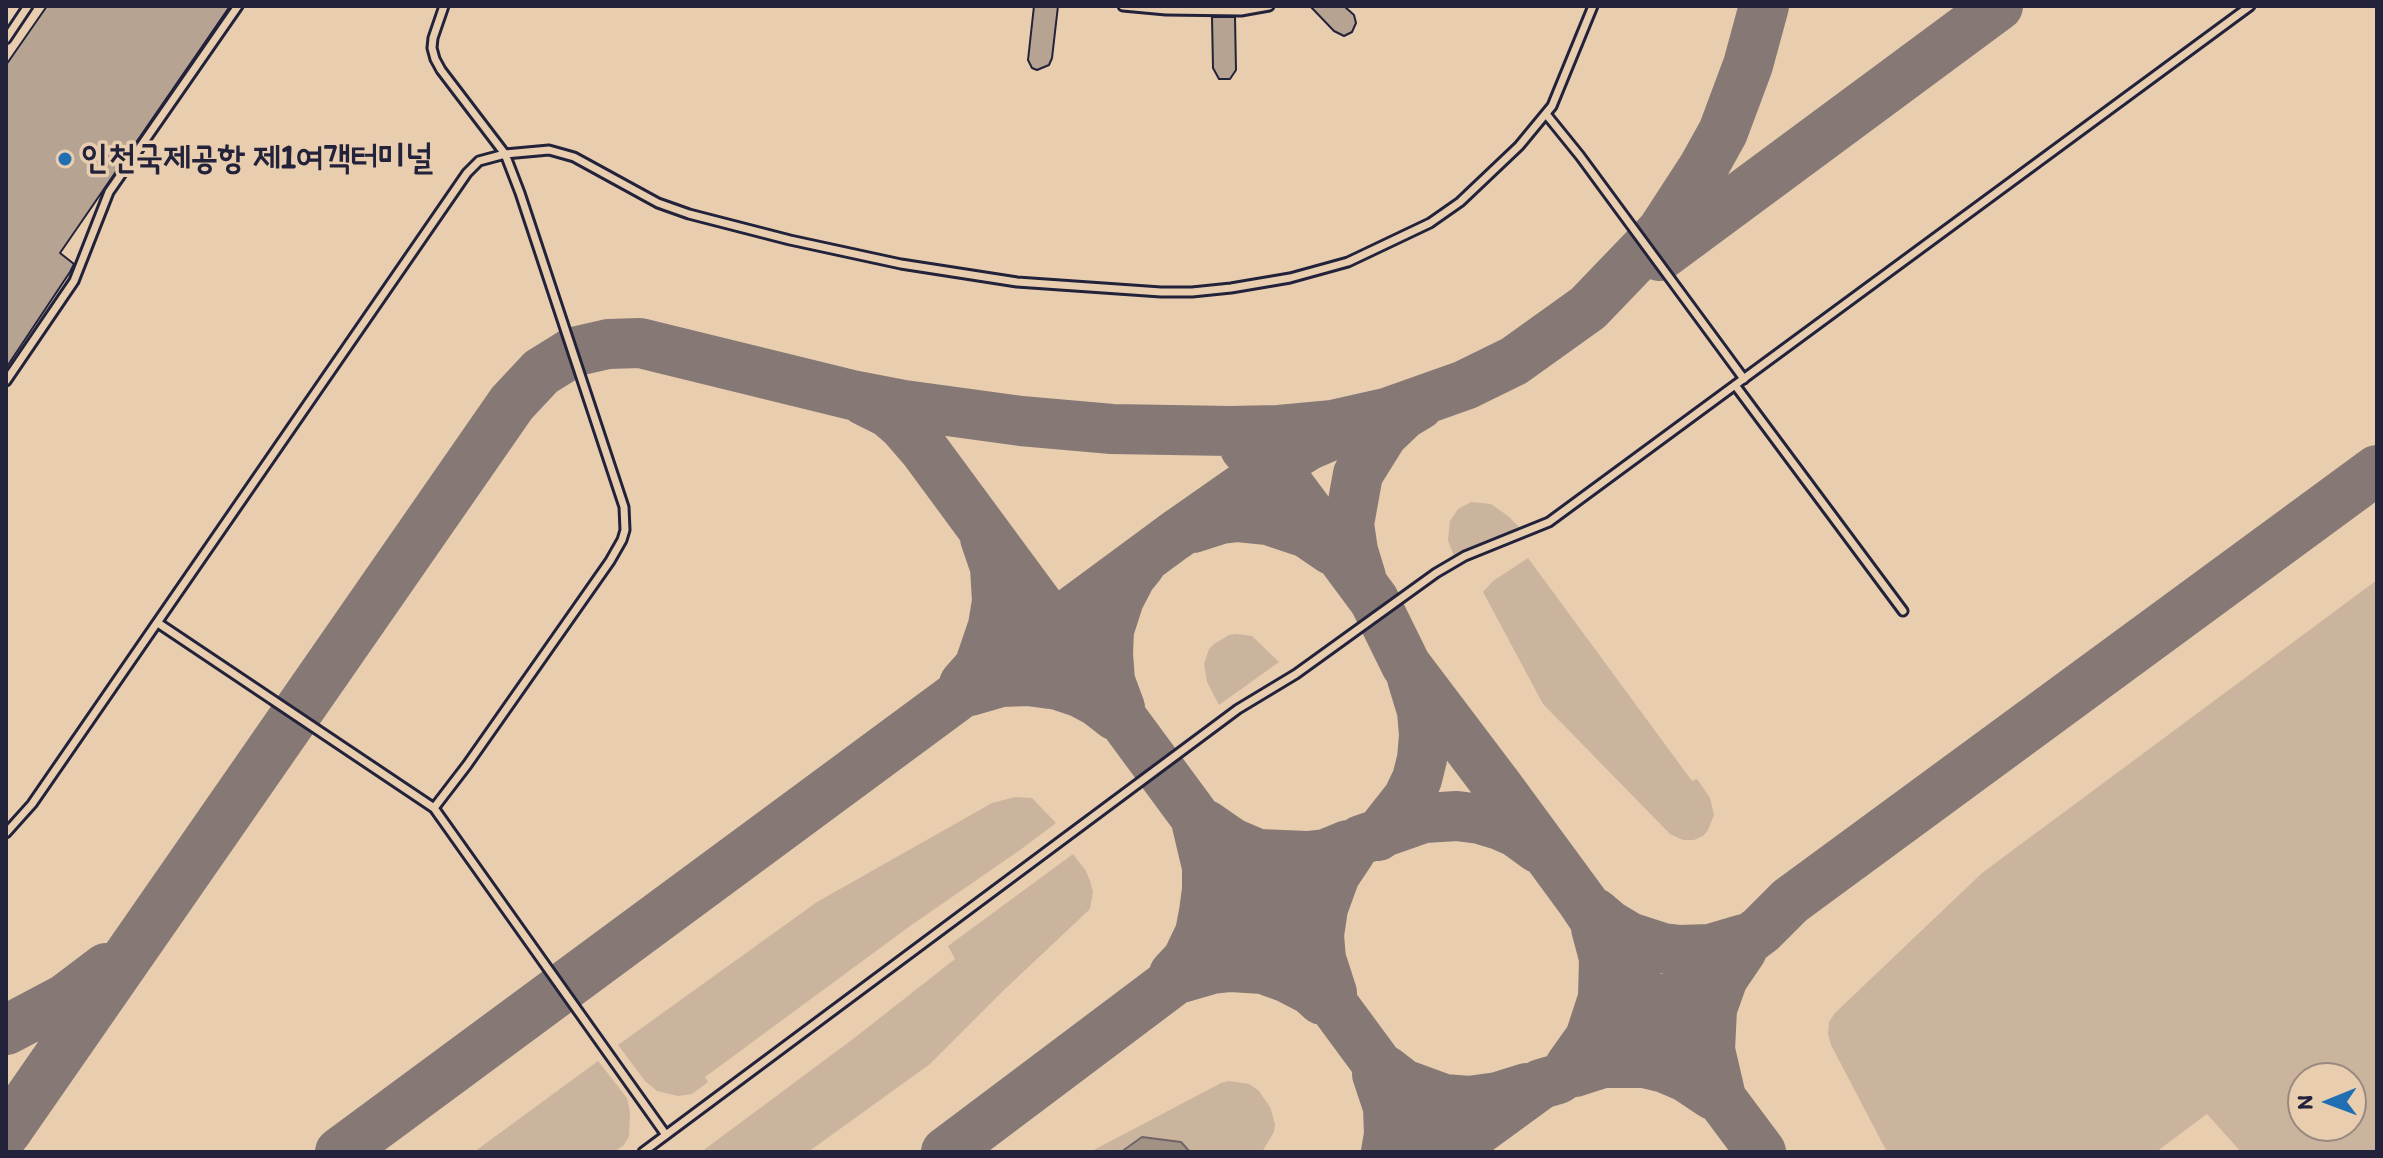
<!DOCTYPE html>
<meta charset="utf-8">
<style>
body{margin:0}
#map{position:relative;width:2383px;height:1158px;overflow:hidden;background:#e8cdaf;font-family:Itim,sans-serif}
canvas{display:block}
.frame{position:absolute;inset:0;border:8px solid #22223b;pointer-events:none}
.north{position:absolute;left:2287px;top:1062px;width:80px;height:80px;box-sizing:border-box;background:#e8cdaf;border:2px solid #998981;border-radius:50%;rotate:269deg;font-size:22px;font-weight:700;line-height:32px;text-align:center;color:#22223b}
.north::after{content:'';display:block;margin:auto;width:28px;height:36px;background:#1f6fb2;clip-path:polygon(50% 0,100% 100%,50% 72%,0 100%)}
</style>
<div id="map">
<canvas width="2383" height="1158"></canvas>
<div class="frame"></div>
<div class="north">N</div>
</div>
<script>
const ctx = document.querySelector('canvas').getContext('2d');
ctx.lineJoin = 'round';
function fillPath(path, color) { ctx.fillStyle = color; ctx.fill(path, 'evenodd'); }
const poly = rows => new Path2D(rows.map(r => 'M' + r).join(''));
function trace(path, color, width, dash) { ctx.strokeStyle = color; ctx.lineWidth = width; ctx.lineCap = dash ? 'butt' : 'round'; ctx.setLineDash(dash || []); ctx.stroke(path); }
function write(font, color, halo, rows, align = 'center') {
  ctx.font = font + ' Itim,"Poor Story",sans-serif'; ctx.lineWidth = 7; ctx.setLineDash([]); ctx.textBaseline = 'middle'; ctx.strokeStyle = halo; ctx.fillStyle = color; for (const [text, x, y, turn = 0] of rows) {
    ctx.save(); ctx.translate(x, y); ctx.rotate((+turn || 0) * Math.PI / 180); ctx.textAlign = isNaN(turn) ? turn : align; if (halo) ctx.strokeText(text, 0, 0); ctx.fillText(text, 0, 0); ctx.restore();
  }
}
fillPath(poly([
 [1471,502,1491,504,1508,516,1523,531,1483,545,1455,559,1448,540,1450,521,1458,509],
 [1528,558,1692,781,1697,779,1710,798,1714,815,1708,830,1703,836,1694,840,1683,840,1670,834,1543,704,1483,592,1493,581],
 [2377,580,2377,1152,2241,1152,2207,1114,2156,1152,1887,1152,1831,1045,1828,1034,1829,1022,1835,1013,1982,873],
 [2351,1078,2351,1126,2303,1126,2303,1078],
 [1237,634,1252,636,1279,662,1219,705,1207,682,1204,664,1209,649,1214,644,1229,635],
 [1015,797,1032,798,1056,823,1020,850,910,926,705,1077,708,1082,692,1094,678,1096,657,1091,645,1081,618,1045,817,902,992,803],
 [1073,854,1086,871,1090,881,1093,892,1090,909,1004,990,930,1064,808,1152,701,1152,853,1039,955,959,948,946],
 [598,1061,627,1098,630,1112,629,1136,624,1145,614,1152,474,1152],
 [1229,1081,1249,1084,1258,1090,1270,1107,1275,1124,1274,1132,1262,1152,1190,1152,1181,1142,1142,1137,1121,1152,1090,1152,1221,1083]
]), '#cbb49e');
const water = poly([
 [1142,1137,1181,1142,1190,1152,1121,1152,1142,1137]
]);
fillPath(water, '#a29185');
trace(water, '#6f6567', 2);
trace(poly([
 [1660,256,1998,6],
 [865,401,889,413,903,425,923,448,1442,1152],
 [1245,448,1273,467,1282,476,1374,600,1406,665,1499,788,1582,901,1655,1010,1761,1152],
 [1193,528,1221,519,1238,517,1268,520,1307,533,1332,550],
 [1361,577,1353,551,1349,524,1358,474,1383,434,1404,414,1419,405],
 [964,684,979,667,993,626,997,601,995,567,985,538],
 [970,691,1001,682,1028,681,1058,685,1079,692,1098,702,1116,716],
 [1120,708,1110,681,1108,654,1109,630,1119,599,1131,576,1140,565],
 [1206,825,1232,843,1258,854,1307,856,1326,854,1348,845],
 [1378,836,1408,798,1417,779,1422,759,1424,735,1422,711,1412,678],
 [1595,913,1609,925,1629,937,1663,948,1680,950,1710,949,1744,939],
 [1174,974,1187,960,1200,933,1204,912,1207,890,1207,867,1197,825],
 [1181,978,1212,969,1231,967,1263,969,1288,978,1311,990,1322,1000],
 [1332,993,1321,959,1319,935,1323,908,1335,875,1351,851],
 [6,1030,65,999,106,968],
 [1570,1066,1590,1038,1603,998,1604,958,1596,928],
 [1385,1070,1403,1084,1444,1099,1469,1101,1498,1097,1527,1088],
 [1575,1072,1603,1063,1644,1063,1665,1068,1686,1077,1713,1095],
 [1377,1074,1388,1107,1389,1134,1386,1152],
 [1720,1093,1710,1050,1712,1009,1723,978,1742,950],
 [6,1132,512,403,541,372,562,359,573,352,608,344,640,343,852,395,904,405,1021,421,1112,429,1230,431,1279,430,1333,425,1386,413,1465,385,1514,361,1588,308,1662,231,1703,168,1723,132,1748,65,1764,6],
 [340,1152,1173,537,1273,467,1309,445,1337,433],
 [946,1152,1361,840,1424,818,1457,816,1480,819,1500,825,1516,832,1538,848],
 [1448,1152,1541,1084,1558,1079,1655,1010,1761,930,1790,901,2377,470]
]), '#857875', 50);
const building = poly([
 [47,6,230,6,60,253,74,264,70,272,6,368,6,65,47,6],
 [1034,6,1058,6,1052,58,1049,65,1037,70,1032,68,1028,60,1034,6],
 [1310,6,1344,6,1354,15,1356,23,1352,32,1344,36,1334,31,1310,6],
 [1212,17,1235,17,1236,70,1230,79,1219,79,1213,68,1212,17]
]);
fillPath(building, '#b7a392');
trace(building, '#22223b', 2);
const lane = poly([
 [1123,6,1166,10,1241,11,1269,6],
 [6,39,28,6],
 [1546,114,1580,156,1744,379],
 [6,381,74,281,109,192,238,6],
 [1735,385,1903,611],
 [158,623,434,808,666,1135],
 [434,808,467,765,610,561,622,540,625,530,624,507,520,193,505,154,441,70,435,59,432,48,433,38,444,6],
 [6,833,32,804,467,173,479,161,505,154,549,150,574,157,658,203,689,214,790,240,901,264,1017,282,1161,292,1192,292,1231,288,1290,278,1348,262,1430,223,1460,202,1519,146,1552,106,1593,6],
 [643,1152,1238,709,1296,674,1436,573,1465,556,1549,522,2250,6]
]);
trace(lane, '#22223b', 13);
trace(lane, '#e8cdaf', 7);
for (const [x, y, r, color] of [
 [65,159,8,"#1f6fb2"]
]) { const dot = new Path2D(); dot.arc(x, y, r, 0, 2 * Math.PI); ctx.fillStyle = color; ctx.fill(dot); trace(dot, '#e8cdaf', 3); }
write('bold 34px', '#22223b', '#e8cdaf', [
 ["인천국제공항 제1여객터미널",81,159]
], 'left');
</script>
